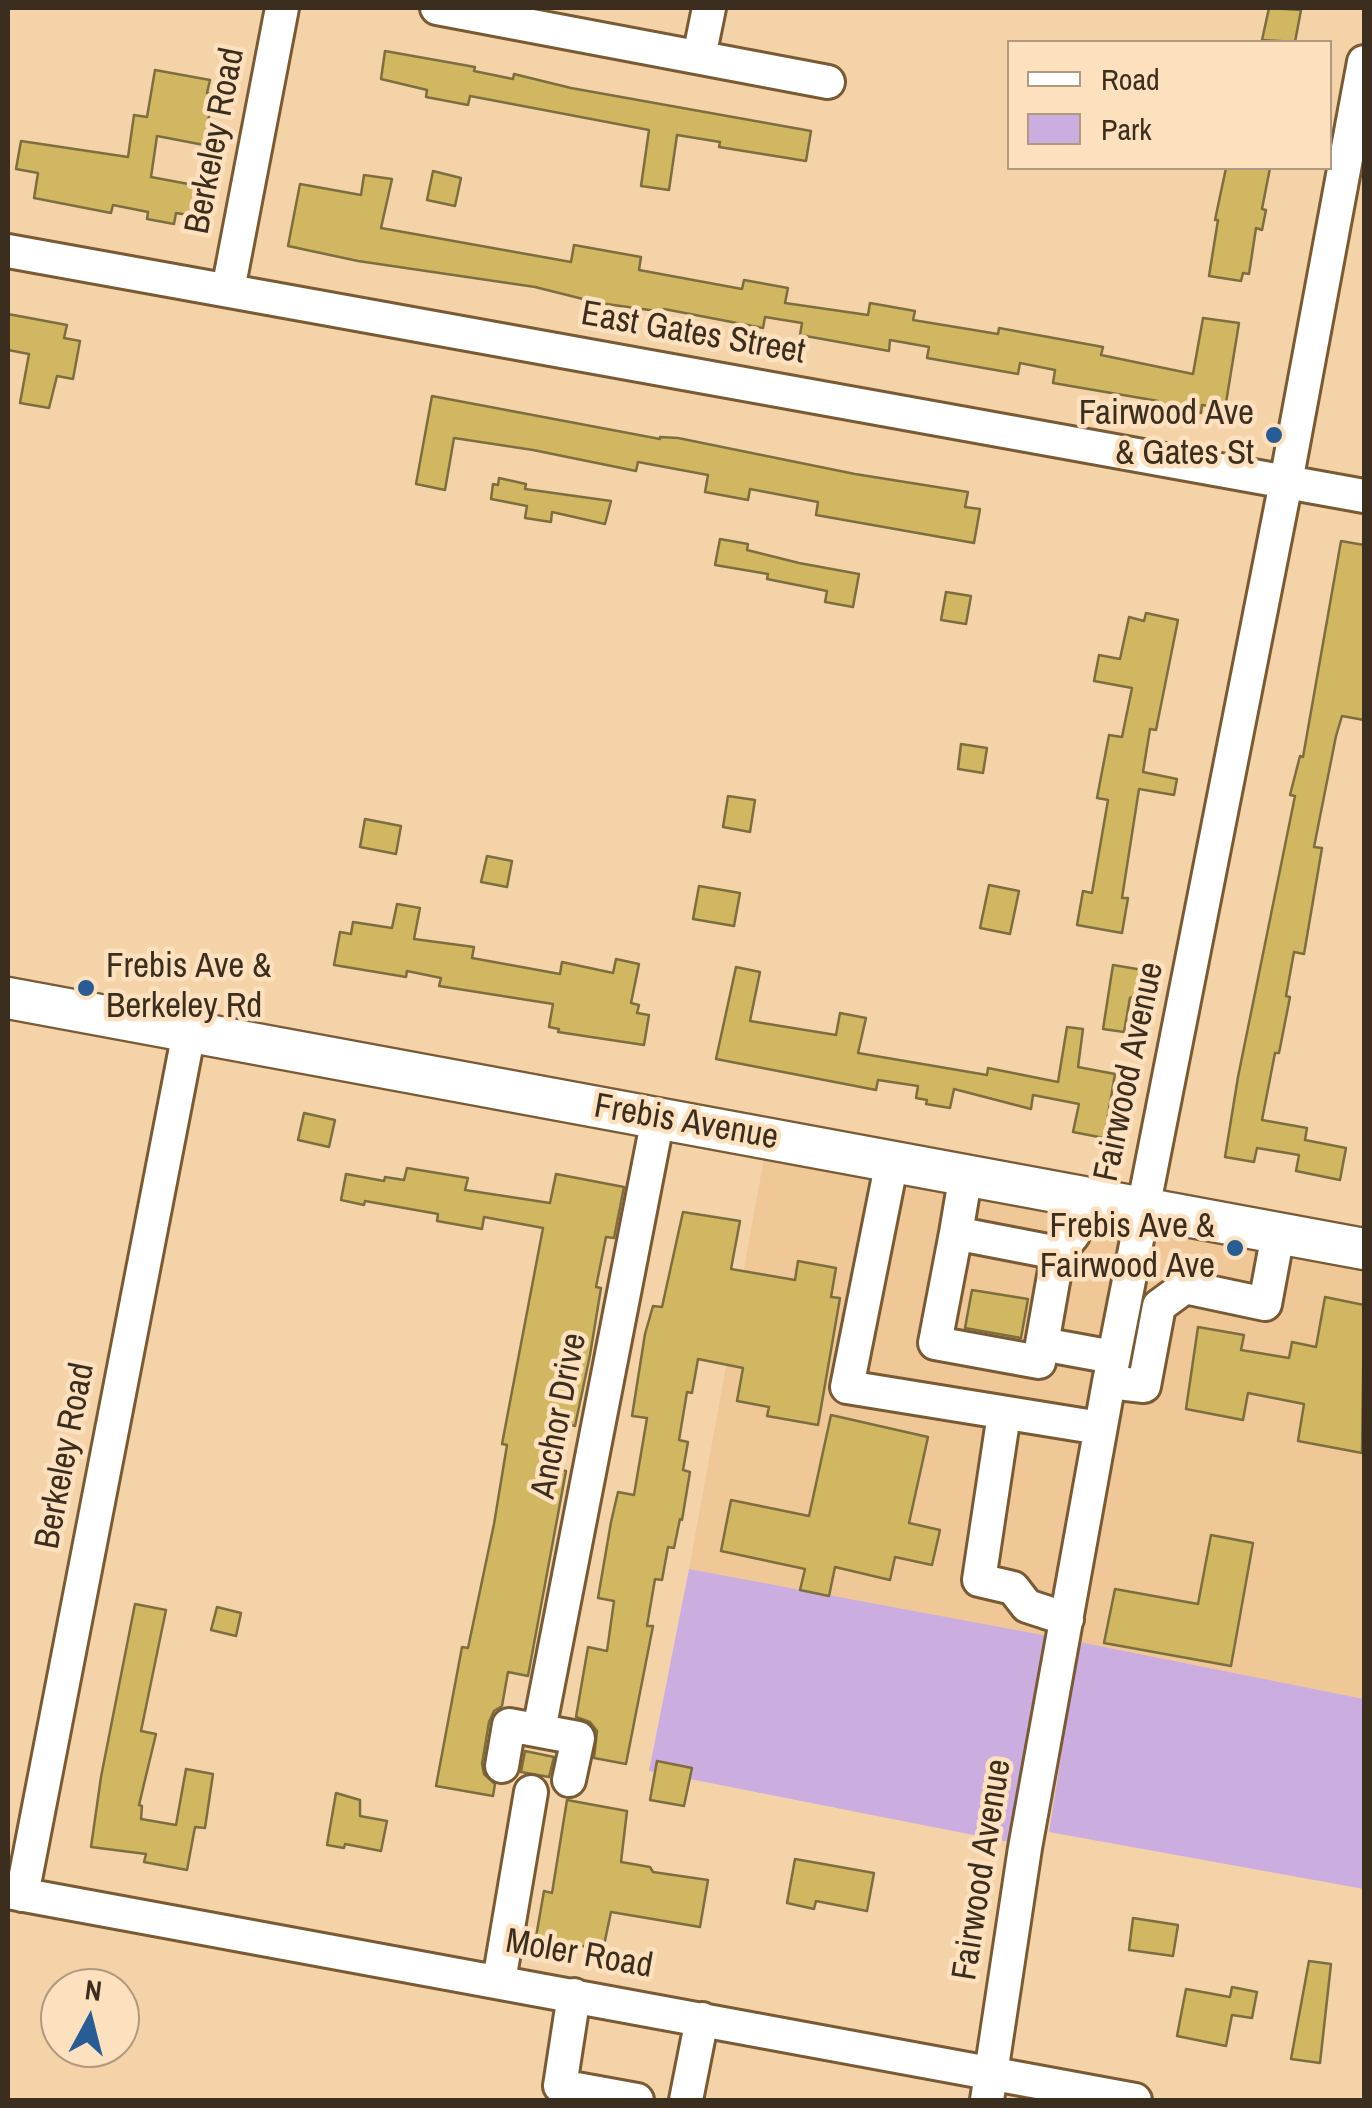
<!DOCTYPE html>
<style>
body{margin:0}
#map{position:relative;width:1372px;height:2108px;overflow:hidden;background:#f5d3a8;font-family:"Archivo Narrow",sans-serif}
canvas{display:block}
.frame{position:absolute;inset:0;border:10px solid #3c2e1e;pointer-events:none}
.legend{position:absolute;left:1007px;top:40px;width:325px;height:130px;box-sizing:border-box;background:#fde1bf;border:2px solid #b0997f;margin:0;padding:12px 18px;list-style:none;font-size:30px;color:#3c2e1e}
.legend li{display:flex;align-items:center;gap:20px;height:50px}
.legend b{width:50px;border:2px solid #b0997f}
.north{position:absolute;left:40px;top:1968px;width:100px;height:100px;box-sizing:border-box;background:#fde1bf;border:2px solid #b0997f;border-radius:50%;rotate:7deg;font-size:28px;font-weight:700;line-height:40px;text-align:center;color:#3c2e1e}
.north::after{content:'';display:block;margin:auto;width:35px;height:45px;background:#275c95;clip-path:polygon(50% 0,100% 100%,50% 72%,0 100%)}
</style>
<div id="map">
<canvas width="1372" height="2108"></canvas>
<div class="frame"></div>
<ul class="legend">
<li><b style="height:12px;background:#fff"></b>Road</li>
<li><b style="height:28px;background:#ccade0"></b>Park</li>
</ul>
<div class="north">N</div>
</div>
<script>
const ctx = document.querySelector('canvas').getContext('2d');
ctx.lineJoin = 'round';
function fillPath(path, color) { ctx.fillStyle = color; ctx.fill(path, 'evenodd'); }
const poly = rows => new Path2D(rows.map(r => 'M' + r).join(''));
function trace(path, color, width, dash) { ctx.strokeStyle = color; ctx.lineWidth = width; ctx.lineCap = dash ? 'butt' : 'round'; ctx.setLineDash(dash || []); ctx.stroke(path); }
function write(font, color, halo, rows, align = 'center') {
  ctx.font = font + ' "Archivo Narrow",sans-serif'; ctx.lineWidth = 9; ctx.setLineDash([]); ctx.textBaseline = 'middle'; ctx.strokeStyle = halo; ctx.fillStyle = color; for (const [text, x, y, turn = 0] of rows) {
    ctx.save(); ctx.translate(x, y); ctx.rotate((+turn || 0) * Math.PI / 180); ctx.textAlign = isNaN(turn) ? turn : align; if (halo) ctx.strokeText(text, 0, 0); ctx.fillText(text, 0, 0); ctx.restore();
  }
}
fillPath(poly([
 [768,1136,1364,1251,1364,1699,689,1569]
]), '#f0c897');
fillPath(poly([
 [689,1569,1048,1636,1009,1842,649,1771],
 [1079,1642,1364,1699,1364,1889,1049,1832]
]), '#ccade0');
const building = poly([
 [1269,8,1301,10,1295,42,1262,40,1269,8],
 [385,51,475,67,474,71,513,79,514,74,571,88,811,131,806,161,719,147,720,142,677,135,669,190,641,186,649,130,470,96,468,105,426,97,427,90,381,79,385,51],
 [155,70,210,80,207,93,213,94,204,145,157,136,151,177,199,186,194,216,176,213,174,224,147,219,148,212,113,205,111,213,34,198,38,173,16,169,21,141,128,157,134,115,147,117,155,70],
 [1226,168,1270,168,1262,209,1266,210,1262,230,1256,228,1249,274,1243,273,1241,281,1209,276,1218,220,1215,220,1226,168],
 [433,171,461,178,455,206,427,200,433,171],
 [364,175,392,179,381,228,571,262,574,245,641,257,639,270,742,289,744,280,788,288,785,303,868,315,870,303,915,311,913,320,998,334,999,328,1103,347,1101,355,1193,374,1203,318,1239,323,1225,409,1202,405,1201,413,1157,404,1158,401,1053,383,1055,370,1020,363,1018,374,927,358,929,347,890,340,889,351,800,335,802,323,765,317,763,328,664,309,664,312,599,303,535,287,358,261,288,246,300,184,361,195,364,175],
 [8,314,67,325,64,338,80,341,73,379,57,376,49,408,20,403,29,354,8,350,8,314],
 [432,396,660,439,660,437,678,438,855,474,968,492,965,507,980,509,974,543,816,515,818,502,750,489,748,500,705,492,708,475,638,462,636,471,533,450,454,438,445,490,416,484,432,396],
 [499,478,526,484,525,489,611,501,605,524,552,512,551,522,525,518,527,506,491,499,493,484,498,485,499,478],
 [720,539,748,544,747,550,799,563,859,574,853,607,825,602,827,591,767,579,768,574,715,565,720,539],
 [1341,541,1364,545,1364,720,1342,716,1336,736,1314,847,1322,848,1304,954,1294,952,1286,996,1290,997,1279,1053,1275,1053,1262,1120,1307,1128,1305,1140,1346,1148,1340,1180,1296,1171,1299,1155,1257,1148,1254,1162,1225,1157,1238,1077,1295,796,1290,795,1300,756,1303,757,1341,541],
 [946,592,971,596,966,624,941,620,946,592],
 [1146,613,1178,620,1156,730,1150,729,1143,772,1177,779,1174,795,1139,789,1122,898,1128,898,1122,933,1077,925,1083,891,1092,893,1108,800,1097,798,1109,735,1122,737,1132,688,1094,681,1099,655,1120,659,1129,617,1144,621,1146,613],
 [961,744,987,748,983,773,958,769,961,744],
 [728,796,755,800,750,832,723,827,728,796],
 [365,819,401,826,396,854,360,847,365,819],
 [487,856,512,861,507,887,481,882,487,856],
 [989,885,1019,891,1010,934,980,928,989,885],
 [699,886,740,893,734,926,693,919,699,886],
 [397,904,420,908,414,939,474,947,472,958,560,974,562,962,613,973,616,959,639,964,631,1003,639,1005,637,1013,649,1015,644,1045,558,1032,559,1029,549,1027,553,1004,439,986,441,978,407,971,406,977,334,965,340,932,351,934,353,922,392,928,397,904],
 [1113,965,1143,970,1139,995,1130,998,1124,1032,1103,1029,1113,965],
 [736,967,760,972,750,1021,836,1035,840,1013,866,1018,858,1053,987,1075,988,1068,1058,1082,1067,1027,1083,1029,1078,1067,1115,1074,1104,1138,1073,1132,1079,1104,1033,1095,1031,1109,954,1089,950,1108,926,1104,927,1100,916,1098,918,1086,878,1080,876,1090,716,1059,736,967],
 [304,1113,335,1120,329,1147,298,1140,304,1113],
 [407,1168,468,1178,465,1190,550,1203,556,1174,624,1187,614,1238,606,1237,596,1287,601,1288,590,1355,575,1426,566,1424,564,1434,557,1433,551,1468,566,1471,528,1676,508,1672,502,1706,494,1711,489,1722,482,1764,484,1774,495,1784,493,1796,436,1786,462,1647,468,1648,494,1524,507,1445,502,1444,543,1228,484,1217,482,1229,437,1221,438,1214,365,1201,364,1205,341,1200,346,1174,384,1181,385,1177,404,1180,407,1168],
 [683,1212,740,1221,731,1269,795,1280,798,1261,836,1268,831,1297,840,1298,818,1425,767,1416,769,1407,737,1401,743,1368,698,1359,692,1393,687,1392,679,1440,688,1442,683,1470,690,1472,682,1520,680,1519,674,1548,668,1547,662,1580,655,1579,647,1626,653,1626,626,1764,594,1758,597,1731,590,1722,576,1717,588,1647,607,1651,614,1601,598,1598,611,1522,618,1492,634,1495,647,1418,632,1416,645,1334,653,1306,662,1307,683,1212],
 [972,1290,1028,1299,1021,1338,965,1328,972,1290],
 [1325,1297,1364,1305,1362,1453,1298,1441,1304,1404,1248,1393,1243,1420,1186,1409,1198,1327,1244,1335,1241,1350,1289,1358,1292,1342,1316,1347,1325,1297],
 [831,1415,928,1437,909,1523,940,1530,932,1565,895,1557,890,1580,835,1567,829,1596,800,1590,805,1569,721,1551,731,1500,809,1516,831,1415],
 [1211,1535,1253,1543,1231,1666,1104,1643,1115,1589,1198,1604,1211,1535],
 [135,1604,166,1610,141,1731,156,1734,139,1805,142,1806,141,1819,176,1825,186,1769,213,1774,205,1828,195,1827,187,1870,144,1862,146,1854,91,1847,101,1777,135,1604],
 [217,1607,241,1613,236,1636,211,1630,217,1607],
 [525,1751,554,1757,549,1777,521,1772,525,1751],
 [657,1761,692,1768,684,1806,650,1800,657,1761],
 [336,1793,360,1800,360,1816,387,1821,381,1851,345,1844,344,1848,327,1845,336,1793],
 [567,1800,627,1811,621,1862,650,1867,653,1872,708,1880,700,1927,611,1912,603,1950,536,1937,544,1891,552,1893,567,1800],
 [795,1859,874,1873,867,1911,816,1901,814,1909,787,1903,795,1859],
 [1133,1918,1178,1925,1173,1956,1129,1950,1133,1918],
 [1309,1961,1331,1964,1320,2063,1291,2059,1309,1961],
 [1232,1987,1257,1992,1252,2018,1232,2015,1226,2046,1177,2036,1186,1989,1230,1997,1232,1987]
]);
fillPath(building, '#d1b761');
trace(building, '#7d6e3f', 2.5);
const minor = poly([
 [437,8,828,82],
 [699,57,709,8],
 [8,251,1364,496],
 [228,290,282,8],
 [892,1161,847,1387,1100,1428],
 [966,1174,956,1233,965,1235,1058,1253,1073,1235,1079,1196],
 [956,1233,935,1343,1039,1362,1042,1344],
 [1058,1253,1042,1344,1113,1357],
 [1109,1382,1144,1386,1159,1306,1185,1287,1265,1304,1278,1234],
 [1004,1414,979,1580,1013,1588,1027,1606,1067,1619],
 [539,1730,658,1118],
 [502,1766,509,1725,578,1738,569,1780],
 [8,1892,1135,2100],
 [22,1895,189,1032],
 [499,1981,531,1792],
 [574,1995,560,2086,637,2100],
 [686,2100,702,2019],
 [987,2100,1025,1848,1109,1382,1286,482,1364,62]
]);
const major = poly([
 [8,998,1364,1249]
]);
trace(minor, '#785a33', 38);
trace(major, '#785a33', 45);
trace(minor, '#fff', 32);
trace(major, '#fff', 40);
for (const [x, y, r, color] of [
 [1274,435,10,"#275c95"],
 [86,988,10,"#275c95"],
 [1235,1248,10,"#275c95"]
]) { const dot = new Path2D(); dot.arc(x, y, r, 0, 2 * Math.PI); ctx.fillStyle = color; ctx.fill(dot); trace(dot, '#fde1bf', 4); }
write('35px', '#3c2e1e', '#fde1bf', [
 ["Berkeley Road",216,141,-79],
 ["East Gates Street",693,334,10],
 ["Fairwood Avenue",1130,1072,-78],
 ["Frebis Avenue",686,1123,10],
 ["Anchor Drive",560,1416,-79],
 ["Berkeley Road",66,1456,-79],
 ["Fairwood Avenue",983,1870,-81],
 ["Moler Road",579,1955,10]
]);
write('35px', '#3c2e1e', '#fde1bf', [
 ["Fairwood Ave",1254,415],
 ["& Gates St",1254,455],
 ["Frebis Ave &",106,968,"left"],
 ["Berkeley Rd",106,1008,"left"],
 ["Frebis Ave &",1215,1228],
 ["Fairwood Ave",1215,1268]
], 'right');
</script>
